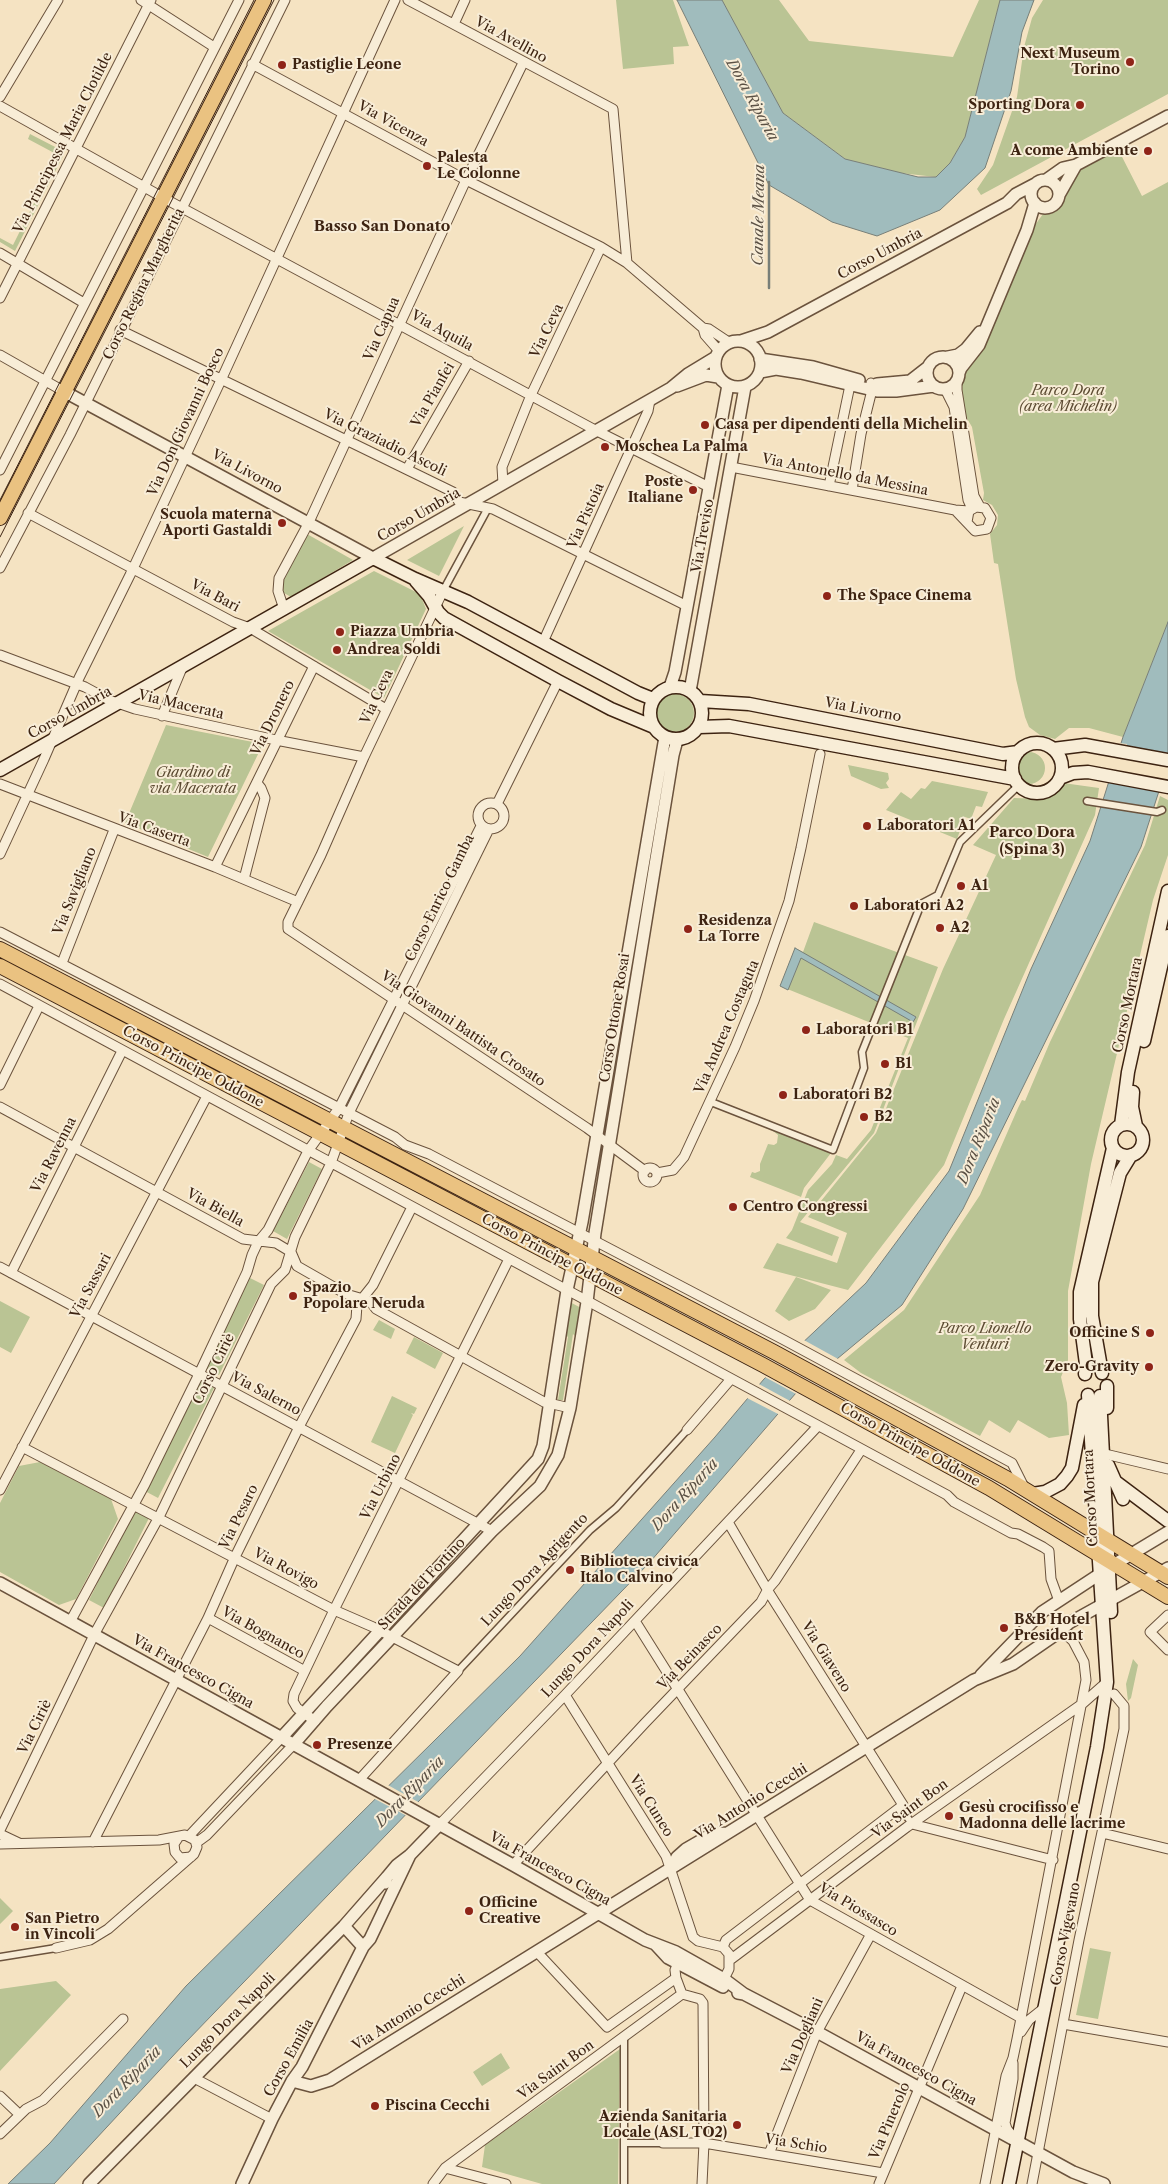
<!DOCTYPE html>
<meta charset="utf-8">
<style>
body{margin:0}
canvas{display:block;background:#f5e3c2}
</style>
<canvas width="1168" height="2184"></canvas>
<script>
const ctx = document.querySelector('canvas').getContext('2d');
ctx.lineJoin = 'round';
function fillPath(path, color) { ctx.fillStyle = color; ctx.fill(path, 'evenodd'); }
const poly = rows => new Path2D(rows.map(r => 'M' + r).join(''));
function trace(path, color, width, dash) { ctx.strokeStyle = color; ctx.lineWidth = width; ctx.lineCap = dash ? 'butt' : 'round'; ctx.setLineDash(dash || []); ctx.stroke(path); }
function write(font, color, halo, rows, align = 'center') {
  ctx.font = font + ' "Libre Caslon Text",serif'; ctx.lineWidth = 4; ctx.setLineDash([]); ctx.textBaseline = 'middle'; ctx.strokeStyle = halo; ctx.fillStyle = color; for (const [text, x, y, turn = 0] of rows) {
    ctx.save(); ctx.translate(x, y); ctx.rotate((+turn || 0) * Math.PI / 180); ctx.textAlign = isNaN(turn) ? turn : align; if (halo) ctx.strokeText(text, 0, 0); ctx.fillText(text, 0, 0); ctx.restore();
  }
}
fillPath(poly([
 [616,0,673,0,689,46,673,47,674,64,623,69],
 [722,0,779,0,809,41,953,57,979,0,1000,0,965,137,950,163,936,177,900,173,845,159,783,113],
 [1043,0,1168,0,1168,94,981,195,977,189,993,165,1017,97,1024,47,1032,18],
 [30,134,61,150,63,156,15,251,0,242,0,238,13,245,58,155,28,139],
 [1118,149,1142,196,1168,182,1168,622,1123,737,1089,728,1069,728,1055,739,1040,735,1029,727,1025,717,1016,679,998,564,994,563,990,534,997,525,998,515,992,505,983,500,984,493,972,427,965,415,961,391,965,370,985,344,1035,225,1043,214,1060,200,1070,176],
 [464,526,439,576,407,560],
 [307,534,353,560,291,597,284,593,281,582],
 [374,571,420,594,426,609,384,698,268,631],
 '656 713a19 19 0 1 1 38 0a19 19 0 1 1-38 0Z',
 [166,725,263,744,208,857,125,823],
 '1013 768a16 16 0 1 1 32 0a16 16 0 1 1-32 0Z',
 [848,765,888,773,889,779,886,783,889,788,881,789,851,776],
 [932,781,988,792,982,807,976,806,971,819,965,817,957,839,886,810,901,792,911,799,921,788,925,789],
 [1063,783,1099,788,1095,815,1004,1019,944,1165,848,1290,763,1268,777,1243,837,1263,847,1233,808,1217,876,1133,943,969,996,855,973,845,1014,798,1046,799],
 [1160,796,1168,800,1168,855,1153,900,1091,1164,1068,1291,1068,1360,1061,1377,1067,1403,1069,1435,1049,1438,1018,1420,1010,1433,989,1420,980,1436,861,1373,844,1360,904,1310,980,1195,1018,1108,1022,1100,1025,1101,1050,1042,1145,845],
 [814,922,938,967,874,1133,800,1222,839,1237,832,1256,786,1238,792,1230,808,1190,832,1164,836,1155,847,1159,871,1130,908,1038,780,986,795,948,803,952],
 [774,1129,831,1153,804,1188,801,1197,750,1177,752,1172,755,1173,760,1171,760,1164,768,1144,774,1145,777,1143,778,1135,773,1131],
 [309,1162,322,1169,287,1239,273,1231],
 [248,1277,264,1285,219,1375,203,1367],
 [796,1277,831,1290,815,1309,789,1321,775,1311],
 [0,1301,30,1317,11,1353,0,1347],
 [568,1301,583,1309,578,1339,573,1334,563,1400,558,1400,568,1337,563,1332],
 [379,1320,395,1329,391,1339,373,1330],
 [414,1337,443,1353,435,1369,406,1353],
 [199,1380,214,1388,158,1498,143,1490],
 [392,1396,417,1408,414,1414,411,1413,413,1415,395,1453,371,1442],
 [40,1462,111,1499,118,1519,76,1599,59,1605,0,1572,0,1503,19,1466],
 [134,1510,149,1518,104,1608,89,1600],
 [1133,1659,1138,1665,1131,1698,1128,1701,1126,1684],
 [0,1898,13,1911,0,1924],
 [1090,1948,1111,1952,1098,2019,1076,2015],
 [56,1981,71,1995,0,2071,0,1989],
 [620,2049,618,2184,542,2184,482,2167,485,2145],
 [501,2053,510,2068,482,2086,473,2072]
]), '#bac494');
const water = poly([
 [677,0,722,0,783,113,845,159,918,177,936,177,950,163,965,137,1000,0,1034,0,1022,32,1011,91,985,168,940,210,877,236,832,222,769,185,677,0],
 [1168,622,1168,763,1141,847,963,1209,902,1305,796,1393,650,1562,184,2044,54,2184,8,2184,50,2143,186,1986,520,1656,715,1437,764,1379,866,1283,949,1171,1031,969,1090,841,1123,737,1168,622],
 [795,948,916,1017,913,1022,801,958,788,990,780,986,795,948]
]);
fillPath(water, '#a0bcbd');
trace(water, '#787f78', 1);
fillPath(poly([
 [1119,743,1127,744,1127,746,1168,754,1168,771,1162,790,1107,782],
 [802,1339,840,1360,798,1395,763,1376],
 [757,1383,792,1402,780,1415,745,1397],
 [386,1784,420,1803,407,1816,373,1798]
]), '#f5e3c2');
trace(poly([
 [769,182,769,288]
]), '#787f78', 2.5);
const pedestrian = poly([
 [443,591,488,508],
 [1087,801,1157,812,1162,810],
 [711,1102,833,1150,864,1068,862,1052,921,904,938,895,960,842,1019,785],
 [458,1671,590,1530,616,1508,687,1430],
 [903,1811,910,1821],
 [0,1957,56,1948],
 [624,2037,624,2184],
 [624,2143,663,2143]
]);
const minor = poly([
 [141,0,214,47],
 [408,0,613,109,627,263],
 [454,24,465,0],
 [252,64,466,180,601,247,627,263,703,328,709,329,730,343],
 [0,97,58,0],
 [0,106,171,202,597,431,709,487],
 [0,253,84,303],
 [0,298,151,0],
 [703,328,705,335,719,351],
 [120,330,453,492,459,502,493,509,687,606],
 [0,355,65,392],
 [957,380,957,390,974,496,980,507],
 [945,389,954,407,968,500,972,509],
 [731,467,955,510,969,511],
 [407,469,469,361],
 [0,470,239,0],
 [503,484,502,467,531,395,601,247],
 [829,486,849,390,853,381],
 [852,490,861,434,872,390,871,383],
 [955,510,975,531,987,529,991,518,985,508,976,507,969,511,967,522],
 [28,513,233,622,250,628,386,709],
 [0,568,70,435,285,0],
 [443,591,364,757,321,855,288,922,288,929,587,1128,645,1171],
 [284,609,278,591,279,578,309,522,466,180,523,63],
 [543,642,634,442,648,411,650,400],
 [0,655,85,687,109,700,135,709,276,740,364,757],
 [162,716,182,668],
 [0,784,215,867,298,902],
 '478 816a13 13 0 1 1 26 0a13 13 0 1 1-26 0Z',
 [497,804,558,681],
 [0,854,44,759,79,678,130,575,222,378,395,0],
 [215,867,314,666],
 [244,879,265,798,261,788,257,783],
 [0,932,395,1137,405,1145,429,1154,784,1340,1012,1463,1025,1489],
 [62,963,114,830],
 [0,984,947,1495,954,1502,1011,1533,1018,1534,1043,1547,1049,1551,1051,1579,1059,1601],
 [0,1085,39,1006],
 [0,1107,243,1239,276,1243,291,1252,297,1266,346,1294,370,1301,376,1309,544,1402,570,1408],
 '643 1175a7 7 0 1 1 14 0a7 7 0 1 1-14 0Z',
 [657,1173,673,1170,684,1157,735,1047,754,1001,789,901,801,848,820,754],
 [0,1267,492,1531],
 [11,1273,122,1051],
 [687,1430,731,1379],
 [22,1447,334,1610,373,1627,458,1671,359,1780],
 [1105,1454,1168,1469],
 [0,1490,207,1096],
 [1168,1615,1150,1632,1168,1650],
 [208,1618,305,1671],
 [635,1621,810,1900,1021,2018],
 [70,1622,145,1484,199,1374,247,1272,252,1255,258,1242,268,1230,308,1151,339,1108,481,826],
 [565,1695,666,1856,693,1937,698,1941,723,1947,729,1954,729,1969,724,1979],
 [315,1721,297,1708,293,1701,294,1694,334,1610,509,1259],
 [912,1824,1053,1860],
 [439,1825,565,1695,818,1426],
 [0,1830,95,1633,159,1517,271,1284,285,1270,295,1237,331,1163,349,1113,489,829],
 [1102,1833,1168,1849],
 [0,1834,19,1843],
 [189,1836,282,1737],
 [178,1838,174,1844,175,1852,180,1858,191,1857],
 [93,1842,208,1618,235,1557,299,1427,356,1319,357,1305,373,1285,412,1207],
 [196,1843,207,1835,294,1744],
 [0,1844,159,1840,185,1835,195,1840,197,1847,194,1854,108,1929,90,1940,56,1948],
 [513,1865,645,1723,761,1602,768,1589,775,1581,861,1450],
 [723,1947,726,1940,903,1805,771,1596,728,1522],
 [537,1952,607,2027,676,1978],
 [730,1960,907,1827,1082,1704,1107,1682],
 [678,1963,675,1970,676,1978,682,1994,700,1999,703,2003,704,2143,702,2184],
 [1063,2024,1168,2042],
 [1021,2032,1029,2020,1044,2008],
 [1013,2063,1013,2079,1005,2123,1007,2129,1015,2139],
 [194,2078,272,2119],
 [0,2096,20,2115],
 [0,2134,26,2109,43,2100,123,2019],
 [663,2143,704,2143,883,2173],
 [769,2154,817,2032,871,1934],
 [445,2168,506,2184],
 [433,2184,445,2168,682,1994],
 [879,2184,962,1986],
 [985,2184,1006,2076,1013,2058,1017,2039,1086,1680,1084,1662,1073,1641,1069,1637,1058,1633],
 [1032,2184,1079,1940,1124,1729,1124,1706,1114,1694]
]);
const tertiary = poly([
 [1046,180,1063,168,1076,165,1168,116],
 '1031 194a14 14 0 1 1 28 0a14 14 0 1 1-28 0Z',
 [1059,195,1076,165],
 [741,341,768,332,1007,203,1016,194,1035,184],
 '715 364a23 23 0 1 1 46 0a23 23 0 1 1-46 0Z',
 [948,357,958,355,966,349,980,332],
 '927 373a16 16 0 1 1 32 0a16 16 0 1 1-32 0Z',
 [760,359,813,367,859,380],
 [760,372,776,369,801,373,877,391,896,391,934,386],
 [959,373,961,368,979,345,1027,230,1035,203],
 [877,384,910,381,928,367],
 [677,386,706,375,718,377],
 [65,392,373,558,671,388,688,374,716,357],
 [670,687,675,672,728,385],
 [690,691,745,387],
 [0,1583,513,1865,645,1940,676,1952,724,1979,744,1994],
 [981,1675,1042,1612,1115,1564,1168,1532],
 [282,1737,538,1459,543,1446,567,1290,582,1222,665,737],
 [294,1744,327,1706,492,1531,540,1486,558,1455,570,1408,587,1302,595,1233,673,755,677,740],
 [673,1865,677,1857,686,1849,712,1834,727,1833],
 [385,1883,387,1877,397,1865,410,1855,439,1825],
 [344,1926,363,1947],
 [656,1945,668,1958,723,1987],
 [738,1993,744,1994,817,2032,1073,2172,1104,2184],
 [292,2081,311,2086,330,2080,974,1680,1013,1664,1058,1633,1069,1623,1168,1568],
 [89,2184,344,1926,387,1877],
 [242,2184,272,2119,292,2081,302,2067,363,1947,370,1939,410,1855]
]);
const secondary = poly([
 [416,581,429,596,438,612,444,618,558,681,611,709,654,727],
 '650 713a26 26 0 1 1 52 0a26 26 0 1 1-52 0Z',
 [700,701,749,704,1003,754,1018,752],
 [699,727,729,726,1015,779],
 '1012 768a25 25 0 1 1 50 0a25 25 0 1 1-50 0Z',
 [1053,749,1085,745,1168,760],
 [0,770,373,558,415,579,468,602,638,693,653,699],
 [1060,778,1073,773,1088,772,1168,787],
 [1144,1041,1168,936],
 [1133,1092,1132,1107,1136,1126],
 '1111 1140a16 16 0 1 1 32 0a16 16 0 1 1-32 0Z',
 [1121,1125,1128,1072,1168,891],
 [1102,1373,1092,1316,1092,1282,1120,1173,1131,1155],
 [1085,1374,1086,1364,1080,1319,1080,1292,1113,1148],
 [1100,1396,1111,1612],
 [1107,1408,1107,1386],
 [1108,1465,1123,1499],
 [1116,1482,1168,1521],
 [1033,1494,1045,1492,1060,1484,1067,1476,1072,1468,1084,1405],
 [1009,2184,1097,1747,1107,1682,1088,1395]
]);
const primary = poly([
 [0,518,264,0],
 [0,949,774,1352,1008,1479,1168,1577],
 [0,966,763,1365,989,1488,1168,1597]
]);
trace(pedestrian, '#6b533d', 9);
trace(minor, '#6b533d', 11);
trace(tertiary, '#6b533d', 14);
trace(secondary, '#3d2311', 15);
trace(primary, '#3d2311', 16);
trace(pedestrian, '#f8edd7', 6);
trace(minor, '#f8edd7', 9);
trace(tertiary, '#f8edd7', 11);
trace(secondary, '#f8edd7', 12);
trace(primary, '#eac281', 14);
trace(poly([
 [0,500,254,0],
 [0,537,274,0]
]), '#3d2311', 1);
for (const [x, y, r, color] of [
 [1130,62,5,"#8f2418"],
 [282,65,5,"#8f2418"],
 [1080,105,5,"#8f2418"],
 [1148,151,5,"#8f2418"],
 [427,166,5,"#8f2418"],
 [705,425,5,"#8f2418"],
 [605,447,5,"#8f2418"],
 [693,490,5,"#8f2418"],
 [282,523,5,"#8f2418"],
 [827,596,5,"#8f2418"],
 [340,632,5,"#8f2418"],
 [337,650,5,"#8f2418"],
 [867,826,5,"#8f2418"],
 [961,886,5,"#8f2418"],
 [854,906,5,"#8f2418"],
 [940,928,5,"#8f2418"],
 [688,929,5,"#8f2418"],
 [806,1030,5,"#8f2418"],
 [885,1064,5,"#8f2418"],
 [783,1095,5,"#8f2418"],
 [864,1117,5,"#8f2418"],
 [733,1207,5,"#8f2418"],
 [293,1296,5,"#8f2418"],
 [1150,1333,5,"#8f2418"],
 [1149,1367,5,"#8f2418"],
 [570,1570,5,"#8f2418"],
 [1004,1628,5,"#8f2418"],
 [317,1745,5,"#8f2418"],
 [949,1816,5,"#8f2418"],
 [469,1911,5,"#8f2418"],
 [15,1927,5,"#8f2418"],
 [375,2106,5,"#8f2418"],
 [737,2125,5,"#8f2418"]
]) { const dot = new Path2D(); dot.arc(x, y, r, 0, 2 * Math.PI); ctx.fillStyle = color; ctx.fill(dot); trace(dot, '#f8edd7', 2); }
write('14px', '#3d2311', '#f8edd7', [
 ["Via Avellino",511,40,29],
 ["Via Vicenza",393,124,29],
 ["Via Principessa Maria Clotilde",63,143,-63],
 ["Corso Umbria",880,254,-28],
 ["Corso Regina Margherita",144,284,-64],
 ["Via Capua",382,329,-66],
 ["Via Aquila",442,331,29],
 ["Via Ceva",547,331,-64],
 ["Via Pianfei",433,395,-60],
 ["Via Don Giovanni Bosco",186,422,-65],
 ["Via Graziadio Ascoli",385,443,26],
 ["Via Livorno",247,472,28],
 ["Via Antonello da Messina",845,475,11],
 ["Corso Umbria",419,515,-30],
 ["Via Pistoia",586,516,-66],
 ["Via Treviso",703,536,-80],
 ["Via Bari",215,596,28],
 ["Via Ceva",377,697,-65],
 ["Via Macerata",181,705,13],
 ["Via Livorno",863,710,11],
 ["Corso Umbria",70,713,-29],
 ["Via Dronero",273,718,-64],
 ["Via Caserta",154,830,20],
 ["Via Savigliano",75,891,-68],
 ["Corso Enrico Gamba",440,898,-64],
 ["Corso Mortara",1128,1005,-78],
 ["Corso Ottone Rosai",615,1018,-81],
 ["Via Andrea Costaguta",727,1027,-67],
 ["Via Giovanni Battista Crosato",463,1029,34],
 ["Corso Principe Oddone",193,1067,28],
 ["Via Ravenna",54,1155,-63],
 ["Via Biella",215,1208,29],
 ["Corso Principe Oddone",552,1255,28],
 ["Via Sassari",91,1286,-62],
 ["Corso Ciriè",214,1369,-64],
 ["Via Salerno",266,1394,28],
 ["Corso Principe Oddone",910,1445,29],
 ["Via Urbino",381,1487,-63],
 ["Corso Mortara",1091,1498,-93],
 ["Via Pesaro",239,1517,-64],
 ["Via Rovigo",286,1569,28],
 ["Lungo Dora Agrigento",535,1570,-47],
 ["Strada del Fortino",422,1584,-47],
 ["Via Bognanco",263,1633,29],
 ["Lungo Dora Napoli",588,1649,-47],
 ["Via Beinasco",690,1657,-46],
 ["Via Giaveno",826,1657,58],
 ["Via Francesco Cigna",193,1672,29],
 ["Via Ciriè",35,1727,-64],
 ["Via Antonio Cecchi",751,1802,-32],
 ["Via Cuneo",651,1806,58],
 ["Via Saint Bon",910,1809,-36],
 ["Via Francesco Cigna",550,1869,29],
 ["Via Piossasco",858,1910,31],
 ["Corso Vigevano",1066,1934,-79],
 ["Via Antonio Cecchi",409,2013,-32],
 ["Lungo Dora Napoli",228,2021,-45],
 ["Via Dogliani",803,2036,-66],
 ["Corso Emilia",289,2058,-61],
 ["Via Francesco Cigna",916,2069,29],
 ["Via Saint Bon",556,2070,-36],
 ["Via Pinerolo",890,2121,-67],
 ["Via Schio",796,2144,9]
]);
write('bold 14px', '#3d2311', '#f8edd7', [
 ["Next Museum",1120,54,"right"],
 ["Torino",1120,70,"right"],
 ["Pastiglie Leone",292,65],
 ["Sporting Dora",1070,105,"right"],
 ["A come Ambiente",1138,151,"right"],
 ["Palesta",437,158],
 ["Le Colonne",437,174],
 ["Casa per dipendenti della Michelin",715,425],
 ["Moschea La Palma",615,447],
 ["Poste",683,482,"right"],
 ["Italiane",683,498,"right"],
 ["Scuola materna",272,515,"right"],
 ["Aporti Gastaldi",272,531,"right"],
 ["The Space Cinema",837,596],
 ["Piazza Umbria",350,632],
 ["Andrea Soldi",347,650],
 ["Laboratori A1",877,826],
 ["A1",971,886],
 ["Laboratori A2",864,906],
 ["Residenza",698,921],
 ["La Torre",698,937],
 ["A2",950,928],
 ["Laboratori B1",816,1030],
 ["B1",895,1064],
 ["Laboratori B2",793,1095],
 ["B2",874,1117],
 ["Centro Congressi",743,1207],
 ["Spazio",303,1288],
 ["Popolare Neruda",303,1304],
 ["Officine S",1140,1333,"right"],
 ["Zero-Gravity",1139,1367,"right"],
 ["Biblioteca civica",580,1562],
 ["Italo Calvino",580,1578],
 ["B&B Hotel",1014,1620],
 ["President",1014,1636],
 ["Presenze",327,1745],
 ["Gesù crocifisso e",959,1808],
 ["Madonna delle lacrime",959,1824],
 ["Officine",479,1903],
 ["Creative",479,1919],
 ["San Pietro",25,1919],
 ["in Vincoli",25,1935],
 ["Piscina Cecchi",385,2106],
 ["Azienda Sanitaria",727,2117,"right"],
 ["Locale (ASL TO2)",727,2133,"right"]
], 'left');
write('italic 14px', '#5c4b32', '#f8edd7', [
 ["Parco Dora",1068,391],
 ["(area Michelin)",1068,407],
 ["Giardino di",193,773],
 ["via Macerata",193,789],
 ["Parco Lionello",985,1329],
 ["Venturi",985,1345]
]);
write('italic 15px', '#5b5145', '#f8edd7', [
 ["Dora Riparia",752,100,61],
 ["Canale Meana",759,215,-89],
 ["Dora Riparia",979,1141,-68],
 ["Dora Riparia",685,1495,-48],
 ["Dora Riparia",410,1792,-46],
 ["Dora Riparia",127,2082,-46]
]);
write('bold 15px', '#3d2311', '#f8edd7', [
 ["Basso San Donato",382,227],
 ["Parco Dora",1032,833],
 ["(Spina 3)",1032,850]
]);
</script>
